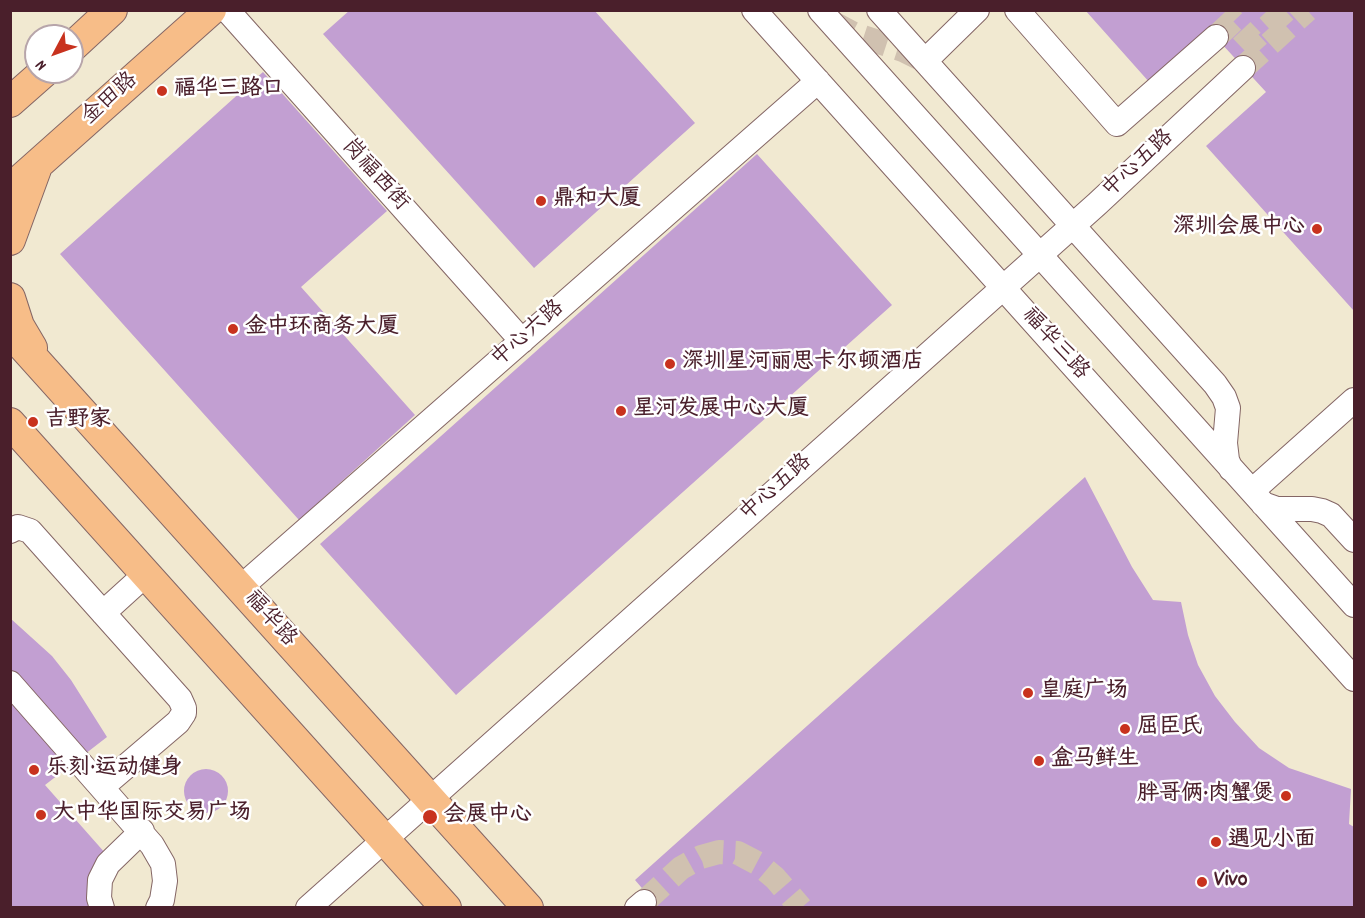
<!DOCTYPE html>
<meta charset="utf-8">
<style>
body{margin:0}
#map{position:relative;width:1365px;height:918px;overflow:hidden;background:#f1e9d1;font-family:Dekko,sans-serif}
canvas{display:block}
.frame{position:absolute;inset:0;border:12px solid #4a1f2b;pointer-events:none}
.north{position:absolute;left:24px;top:24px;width:60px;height:60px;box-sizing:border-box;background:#fff;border:2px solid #b7a5aa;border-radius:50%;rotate:229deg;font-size:16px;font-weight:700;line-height:24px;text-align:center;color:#4a1f2b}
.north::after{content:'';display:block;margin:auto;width:21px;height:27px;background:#c8321e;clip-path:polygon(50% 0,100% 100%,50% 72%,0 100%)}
</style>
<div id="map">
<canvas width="1365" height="918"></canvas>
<div class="frame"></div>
<div class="north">N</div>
</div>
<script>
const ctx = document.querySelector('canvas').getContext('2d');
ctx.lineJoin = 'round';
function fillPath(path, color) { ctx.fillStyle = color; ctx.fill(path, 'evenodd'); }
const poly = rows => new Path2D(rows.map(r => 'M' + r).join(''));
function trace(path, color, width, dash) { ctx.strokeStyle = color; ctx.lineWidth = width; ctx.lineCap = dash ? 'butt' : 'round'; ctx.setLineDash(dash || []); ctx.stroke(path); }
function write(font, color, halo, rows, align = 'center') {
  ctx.font = font + ' Dekko,"LXGW WenKai TC",sans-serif'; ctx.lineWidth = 5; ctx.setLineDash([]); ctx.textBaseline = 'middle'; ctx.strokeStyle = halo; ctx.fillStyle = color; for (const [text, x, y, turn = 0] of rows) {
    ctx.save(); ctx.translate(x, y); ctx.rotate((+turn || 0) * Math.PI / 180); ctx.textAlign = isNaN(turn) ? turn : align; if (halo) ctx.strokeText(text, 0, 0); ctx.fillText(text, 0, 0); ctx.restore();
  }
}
fillPath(poly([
 [350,10,594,10,695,123,534,268,323,34],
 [1085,10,1354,10,1354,311,1206,146,1266,92,1209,30,1150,83],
 [263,72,387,211,301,287,415,415,299,520,60,254],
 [757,154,892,305,456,695,320,544],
 [1085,477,1132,567,1153,600,1181,602,1188,635,1198,665,1215,696,1235,722,1259,748,1289,768,1351,789,1349,824,1354,827,1354,908,659,908,635,880],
 [10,618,52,656,71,680,107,737,45,785,106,854,95,908,10,908],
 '184 791a22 22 0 1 1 44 0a22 22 0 1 1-44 0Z'
]), '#c29fd2');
trace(poly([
 [831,22,854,34,903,50,925,61],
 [1216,37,1233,21,1252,41,1286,10],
 [1243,68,1307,10],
 [644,902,681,868,701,857,719,852,738,853,757,863,775,878,801,908]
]), '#d0c1b0', 24, [24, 12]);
const minor = poly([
 [227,10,522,341],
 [754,10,1354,679],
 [820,10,1354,605],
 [879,10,1215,384,1224,397,1228,408,1225,443,1227,460,1231,469],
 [1017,10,1117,124,1216,37],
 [925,61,977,10],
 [1252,491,1354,400],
 [1263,504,1277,509,1312,509,1322,511,1331,515,1354,540],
 [10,531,18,527,30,531,180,699,184,708,184,713,178,722,103,786],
 [240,588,818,81],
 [103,613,146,574],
 [10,683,152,845,163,864,165,881,162,900,158,908],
 [102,908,99,898,100,880,108,864,142,831],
 [308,908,1097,204,1243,68],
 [637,908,644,902]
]);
const major = poly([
 [72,47,112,10],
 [10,102,44,72],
 [10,189,211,10],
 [10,240,36,169],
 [10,298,19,326,32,348],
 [10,332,528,908],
 [10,423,446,908]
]);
trace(minor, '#846665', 26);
trace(major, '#846665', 32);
trace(minor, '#fff', 24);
trace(major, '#f7bd88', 30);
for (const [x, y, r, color] of [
 [162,91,6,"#c8321e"],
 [541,201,6,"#c8321e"],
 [1317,229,6,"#c8321e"],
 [233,329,6,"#c8321e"],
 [670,364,6,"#c8321e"],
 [621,411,6,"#c8321e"],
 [33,422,6,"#c8321e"],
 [1028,693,6,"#c8321e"],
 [1125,729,6,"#c8321e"],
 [1039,761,6,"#c8321e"],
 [34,770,6,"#c8321e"],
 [1286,796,6,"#c8321e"],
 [41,815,6,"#c8321e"],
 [430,817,8,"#c8321e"],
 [1216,842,6,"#c8321e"],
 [1202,882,6,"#c8321e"]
]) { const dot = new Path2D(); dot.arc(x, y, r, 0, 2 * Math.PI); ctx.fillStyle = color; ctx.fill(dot); trace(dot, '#fff', 2); }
write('bold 22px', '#4a1f2b', '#fff', [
 ["福华三路口",174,91],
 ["鼎和大厦",553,201],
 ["深圳会展中心",1305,229,"right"],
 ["金中环商务大厦",245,329],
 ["深圳星河丽思卡尔顿酒店",682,364],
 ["星河发展中心大厦",633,411],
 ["吉野家",45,422],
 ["皇庭广场",1040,693],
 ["屈臣氏",1137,729],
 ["盒马鲜生",1051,761],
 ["乐刻·运动健身",46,770],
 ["胖哥俩·肉蟹煲",1274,796,"right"],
 ["大中华国际交易广场",53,815],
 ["会展中心",444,817],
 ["遇见小面",1228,842],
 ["Vivo",1214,882]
], 'left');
write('22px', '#4a1f2b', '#fff', [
 ["金田路",111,100,-42],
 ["中心五路",1139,165,-43],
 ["岗福西街",374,176,48],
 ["中心六路",529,335,-41],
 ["福华三路",1054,345,48],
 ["中心五路",777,489,-42],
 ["福华路",269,620,48]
]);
</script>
